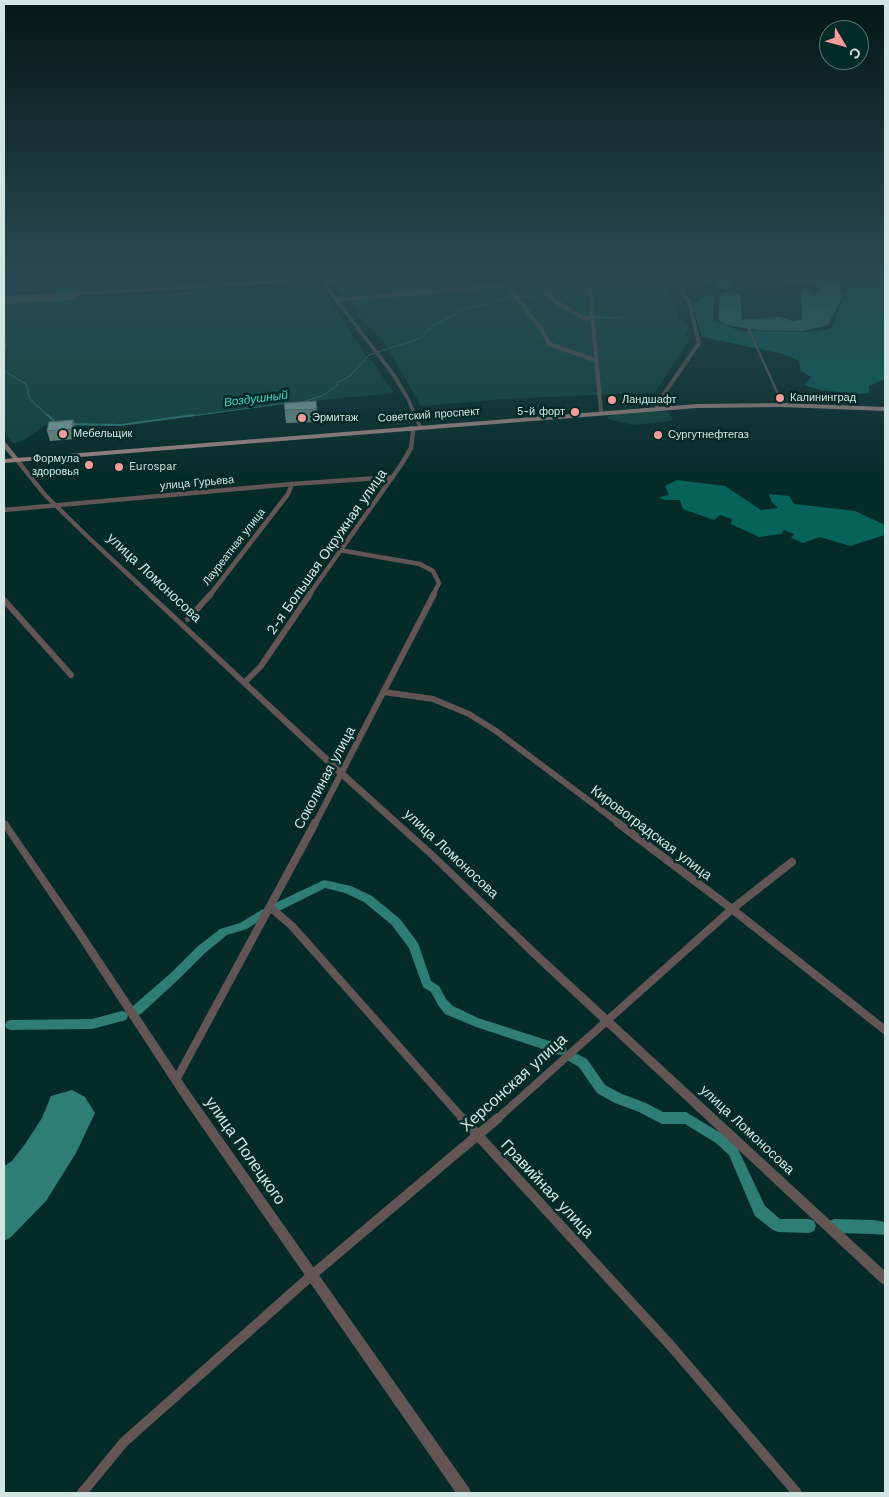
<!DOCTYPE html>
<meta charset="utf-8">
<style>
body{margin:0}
#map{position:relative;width:889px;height:1497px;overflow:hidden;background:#052b28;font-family:"Work Sans",sans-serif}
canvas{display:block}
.frame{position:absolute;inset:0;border:5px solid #d2e5e2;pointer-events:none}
.north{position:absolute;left:819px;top:20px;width:50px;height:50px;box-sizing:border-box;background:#052b28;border:1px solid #577572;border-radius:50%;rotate:127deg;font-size:14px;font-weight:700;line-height:20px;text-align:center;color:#d2e5e2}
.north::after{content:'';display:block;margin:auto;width:18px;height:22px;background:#f59b9a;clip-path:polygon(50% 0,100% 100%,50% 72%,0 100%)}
</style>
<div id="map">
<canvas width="889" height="1497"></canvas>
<div class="frame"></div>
<div class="north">С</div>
</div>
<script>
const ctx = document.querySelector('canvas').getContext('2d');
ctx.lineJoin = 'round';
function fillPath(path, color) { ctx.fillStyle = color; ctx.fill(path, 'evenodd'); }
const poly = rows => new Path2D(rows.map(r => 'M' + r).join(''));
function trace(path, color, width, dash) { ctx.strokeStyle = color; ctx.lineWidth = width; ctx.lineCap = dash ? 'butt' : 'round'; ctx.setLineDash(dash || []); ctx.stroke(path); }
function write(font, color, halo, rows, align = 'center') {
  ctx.font = font + ' "Work Sans",sans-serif'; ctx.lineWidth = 5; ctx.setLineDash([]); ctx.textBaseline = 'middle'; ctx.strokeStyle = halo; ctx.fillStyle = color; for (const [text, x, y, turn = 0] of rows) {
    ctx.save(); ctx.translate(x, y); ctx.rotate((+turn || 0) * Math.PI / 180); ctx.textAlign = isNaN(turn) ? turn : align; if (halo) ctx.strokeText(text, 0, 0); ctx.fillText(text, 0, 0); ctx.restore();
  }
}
fillPath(poly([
 [4,277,310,277,41,294,21,290,4,295],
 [390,277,667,277,670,291,669,295,681,320,687,322,689,332,686,332,689,341,655,392,504,399,421,406,390,352,391,350,358,316,357,311,354,310,345,297,330,282],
 [319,283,352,335,362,347,364,354,371,360,394,393,270,405,133,423,80,426,63,425,55,422,42,427,26,439,13,444,4,432,4,303],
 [655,411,667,412,673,418,671,421,633,425,608,419,608,417,612,414]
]), '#0f433e');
fillPath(poly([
 [829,277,885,277,885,379,869,386,869,393,858,394,820,390,804,385,811,377,800,370,799,361,784,354,702,337,692,304,707,295,714,297,713,320,740,331,811,332,828,329,833,326,846,288],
 [677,480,725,486,761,510,778,508,771,501,769,494,789,496,794,504,855,511,885,525,885,535,850,546,820,537,803,543,791,538,794,534,784,530,781,534,759,537,731,524,732,519,720,515,714,520,683,509,680,500,665,500,659,497,669,495,665,486]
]), '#05635b');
fillPath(poly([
 [698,277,720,277,731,283,731,286,728,289,722,289],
 [783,277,823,277,841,286,843,295,828,325,803,331,758,330,726,325,718,320,720,294,729,291,740,295,742,320,779,317,794,321,802,319,801,289,809,290,813,293,818,292,820,289,813,284,800,282,799,284,794,284],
 [72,1090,85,1097,95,1113,76,1153,46,1201,11,1237,4,1241,4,1166,12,1161,25,1144,42,1118,51,1096]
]), '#2e7e76');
trace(poly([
 [320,280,361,277],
 [11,300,65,296],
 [578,314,588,317,621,318],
 [4,335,7,340,4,355],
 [4,371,26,384,30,399,49,417],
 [302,402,322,396,338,385,337,383,350,376,369,355,421,338,430,328,464,309,519,296,560,302,569,308],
 [184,417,287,403]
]), '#2e7e76', 1);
trace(poly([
 [48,415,56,423],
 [71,424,120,425,194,415]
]), '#2e7e76', 2);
fillPath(poly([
 [324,880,351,886,372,896,400,919,418,943,431,981,439,986,446,999,453,1006,478,1018,565,1046,567,1050,565,1054,561,1055,476,1027,445,1014,438,1005,431,992,423,987,409,948,392,925,364,902,345,893,325,888,279,911,275,912,271,911,270,908,271,905,324,880],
 [263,909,267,910,268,913,267,916,247,929,227,935,205,953,180,978,141,1014,137,1015,133,1014,131,1010,133,1006,172,972,197,947,220,929,240,923,263,909],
 [122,1011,126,1012,128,1016,126,1020,92,1029,11,1030,7,1029,5,1025,7,1021,11,1020,92,1019,122,1011],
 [571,1051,587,1059,605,1085,622,1094,646,1103,663,1112,686,1112,724,1135,737,1147,765,1206,780,1219,809,1219,814,1221,816,1226,814,1231,809,1233,778,1232,773,1230,755,1216,729,1155,716,1143,685,1124,662,1124,639,1112,615,1103,597,1093,579,1067,567,1060,565,1056,567,1052,571,1051],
 [834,1219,874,1220,885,1222,885,1235,874,1234,834,1233,829,1231,827,1226,829,1221,834,1219]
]), '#2e7e76');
trace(poly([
 [749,330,778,394]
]), '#645555', 2.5);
trace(poly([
 [530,277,556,302,583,318,593,319],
 [584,277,590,289,601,412],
 [324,283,398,277],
 [4,298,321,279],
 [337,300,507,285,542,330,549,344,595,360],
 [4,302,75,298],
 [657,408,657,404,699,343,689,301,683,294,684,285,680,277]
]), '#645555', 4);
trace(poly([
 [4,510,292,484,393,477],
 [339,550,420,564,433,571,439,583,433,595],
 [210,595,288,494,292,484],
 [309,595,401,465,411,448,413,432,411,428]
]), '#645555', 4.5);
trace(poly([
 [4,600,71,675],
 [188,619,211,594],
 [245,682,261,666,310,594],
 [384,692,433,699,469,714,496,731,620,824],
 [315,824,434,594]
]), '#645555', 6);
trace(poly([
 [618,823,732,909,885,1030],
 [271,908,292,926,463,1119],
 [176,1080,315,823],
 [497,1119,732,909,792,862]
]), '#645555', 8);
trace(poly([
 [462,1118,671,1346,797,1493],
 [82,1493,124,1442,312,1275,498,1118]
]), '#645555', 10);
fillPath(poly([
 [317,277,321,277,396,375,410,399,422,427,422,428,418,427,406,399,392,376,317,277],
 [15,459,19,459,47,494,90,536,345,772,434,852,539,952,885,1271,885,1285,881,1283,533,958,428,856,339,776,86,538,43,496,15,461,15,459],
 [4,820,7,821,81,928,190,1092,469,1488,471,1493,456,1493,182,1098,75,934,4,829,4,820]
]), '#645555');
fillPath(poly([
 [4,442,6,443,19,459,19,461,15,461,4,448,4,442]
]), '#87706f');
fillPath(poly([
 [782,403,885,407,885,411,782,407,697,408,4,463,4,459,697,404,782,403]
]), '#a28584');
fillPath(poly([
 [284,403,317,409,318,422,286,423],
 [73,420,76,430,74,439,50,441,47,431]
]), '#6e8f8a');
fillPath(poly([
 [73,420,76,430,74,439,72,429]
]), '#5a7471');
const building = poly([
 [316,401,317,409,285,410,284,403,316,401],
 [73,420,72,429,47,431,49,422,73,420]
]);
fillPath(building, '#80a6a1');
trace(building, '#5a7471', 1);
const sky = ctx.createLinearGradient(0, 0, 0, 487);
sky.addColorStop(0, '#031816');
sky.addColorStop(0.57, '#2a4a53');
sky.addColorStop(1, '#2a4a5300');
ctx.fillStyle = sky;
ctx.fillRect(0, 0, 889, 487);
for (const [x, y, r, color] of [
 [780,398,5,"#f59b9a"],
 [612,400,5,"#f59b9a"],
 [575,412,5,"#f59b9a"],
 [302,418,5,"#f59b9a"],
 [63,434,5,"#f59b9a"],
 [658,435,5,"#f59b9a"],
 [89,465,5,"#f59b9a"],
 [119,467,5,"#f59b9a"]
]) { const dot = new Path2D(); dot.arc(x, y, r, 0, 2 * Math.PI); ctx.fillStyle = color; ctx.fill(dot); trace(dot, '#052b28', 2); }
write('11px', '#d2e5e2', '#052b28', [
 ["Калининград",790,398],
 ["Ландшафт",622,400],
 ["5-й форт",565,412,"right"],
 ["Эрмитаж",312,418],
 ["Мебельщик",73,434],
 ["Сургутнефтегаз",668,435],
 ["Формула",79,459,"right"],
 ["здоровья",79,472,"right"],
 ["Eurospar",129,467]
], 'left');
write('11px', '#d2e5e2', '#052b28', [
 ["Советский проспект",429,415,-4],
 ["улица Гурьева",197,483,-5],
 ["Лауреатная улица",234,547,-52]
]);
write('italic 12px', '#3cd8ca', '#052b28', [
 ["Воздушный",256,399,-7]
]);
write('14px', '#d2e5e2', '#052b28', [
 ["2-я Большая Окружная улица",327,552,-55],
 ["улица Ломоносова",154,578,43],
 ["Соколиная улица",325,778,-62],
 ["Кировоградская улица",651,833,37],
 ["улица Ломоносова",451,854,43],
 ["улица Ломоносова",747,1130,43]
]);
write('16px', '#d2e5e2', '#052b28', [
 ["Херсонская улица",514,1083,-42],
 ["улица Полецкого",245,1151,55],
 ["Гравийная улица",547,1189,47]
]);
</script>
